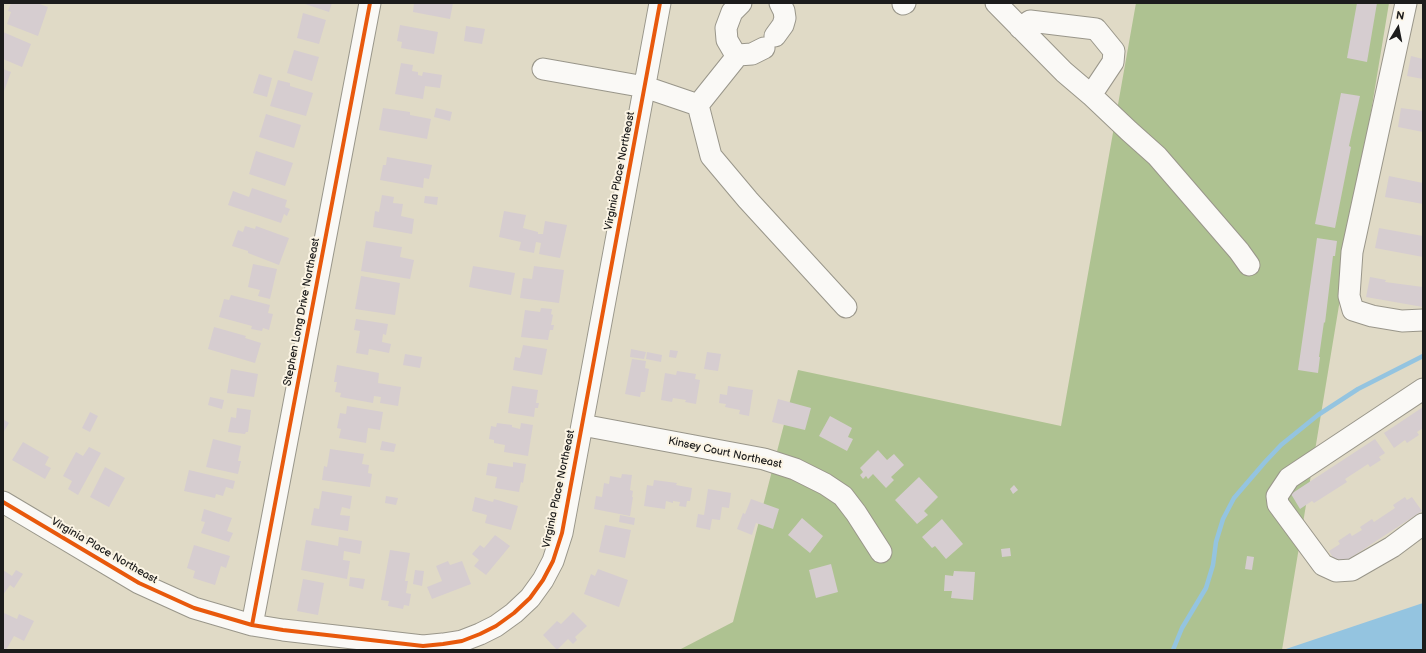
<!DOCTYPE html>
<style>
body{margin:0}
#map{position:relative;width:1426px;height:653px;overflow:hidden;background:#e0dac6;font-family:"Balsamiq Sans",sans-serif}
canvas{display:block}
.frame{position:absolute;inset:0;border:4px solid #1c1c1c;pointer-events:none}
.north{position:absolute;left:1378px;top:8px;width:40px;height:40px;-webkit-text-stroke:3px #fcf5e5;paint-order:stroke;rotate:10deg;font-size:11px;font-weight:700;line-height:16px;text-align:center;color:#1c1c1c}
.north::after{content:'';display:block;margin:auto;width:14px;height:18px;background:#1c1c1c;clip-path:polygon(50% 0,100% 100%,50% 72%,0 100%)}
</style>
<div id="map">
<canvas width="1426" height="653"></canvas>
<div class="frame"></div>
<div class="north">N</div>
</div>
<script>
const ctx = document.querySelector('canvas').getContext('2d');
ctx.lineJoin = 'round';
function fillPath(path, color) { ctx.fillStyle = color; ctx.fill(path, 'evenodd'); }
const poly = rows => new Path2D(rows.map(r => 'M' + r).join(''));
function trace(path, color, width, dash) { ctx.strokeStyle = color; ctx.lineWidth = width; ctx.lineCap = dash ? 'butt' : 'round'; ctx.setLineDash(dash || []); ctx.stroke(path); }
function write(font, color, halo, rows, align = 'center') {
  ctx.font = font + ' "Balsamiq Sans",sans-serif'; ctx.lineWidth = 4; ctx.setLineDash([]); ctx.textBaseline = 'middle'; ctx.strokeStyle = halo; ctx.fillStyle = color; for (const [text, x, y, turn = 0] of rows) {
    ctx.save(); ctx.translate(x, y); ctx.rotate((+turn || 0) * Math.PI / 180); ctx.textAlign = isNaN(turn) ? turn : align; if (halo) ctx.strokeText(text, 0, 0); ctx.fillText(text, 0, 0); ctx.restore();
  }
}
fillPath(poly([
 [1136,3,1389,3,1282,650,679,650,733,622,798,370,1061,426]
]), '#aec291');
fillPath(poly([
 [1423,603,1423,650,1283,650,1414,606]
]), '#94c4e0');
trace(poly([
 [1173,650,1182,628,1206,588,1213,565,1216,542,1223,519,1234,498,1265,462,1281,445,1318,415,1358,389,1423,356]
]), '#94c4e0', 4.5);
fillPath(poly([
 [11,3,37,3,48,7,38,36,7,24,11,12,8,11],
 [302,3,332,3,329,12],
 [414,3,453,3,450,19,413,12],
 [1357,3,1377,3,1367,62,1347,58],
 [303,13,326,20,319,44,297,38],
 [400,25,438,32,434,54,401,48,402,42,397,41],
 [466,26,485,29,482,44,464,41],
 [3,32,31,44,22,67,3,59],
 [294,50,319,57,312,81,287,73],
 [1411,56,1423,59,1423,79,1407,76],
 [401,63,413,65,412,71,418,72,418,75,422,76,423,72,442,75,440,88,425,86,423,99,395,94],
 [3,69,11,72,3,94],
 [259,74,272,78,267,97,253,93],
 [278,80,290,83,290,86,313,93,306,116,270,106],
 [1341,93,1360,96,1349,146,1351,147,1335,228,1315,224],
 [383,108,410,112,410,115,431,119,427,139,379,130],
 [436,108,452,112,450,121,434,117],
 [1401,108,1423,111,1423,132,1398,127],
 [266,114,301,125,294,148,259,137],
 [256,151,293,163,285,186,249,174],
 [387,157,432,165,429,179,424,178,423,188,380,180,383,165,386,165],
 [1389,176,1423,183,1423,204,1385,197],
 [252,188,287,200,285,207,290,209,287,216,284,214,281,223,228,205,233,191,249,197],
 [382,195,394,197,393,203,403,204,401,216,414,219,412,234,373,227,375,211,379,212],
 [425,196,438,197,437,205,424,203],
 [504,211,526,215,523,228,538,232,538,234,543,234,545,221,567,225,560,258,539,254,541,243,536,242,534,253,519,250,521,242,499,237],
 [245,226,255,229,256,226,289,238,279,265,248,253,248,251,232,246,238,230,243,232],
 [1379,228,1423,236,1423,257,1375,248],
 [1317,238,1337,241,1335,256,1333,256,1325,323,1324,322,1319,357,1320,357,1318,373,1298,370],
 [366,241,402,247,400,257,414,260,410,279,361,271],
 [253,264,277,269,270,299,258,296,260,290,248,287],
 [473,266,515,273,511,295,469,287],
 [534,266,564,270,559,303,520,298,523,278,532,279],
 [361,276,400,283,395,315,355,309],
 [1370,277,1386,280,1385,282,1423,287,1423,307,1366,297],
 [231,295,270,305,268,313,273,314,269,330,263,328,262,331,251,329,252,326,219,317,224,299,229,300],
 [541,308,552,309,551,314,553,315,551,325,554,325,553,330,550,330,548,340,521,337,525,310,540,312],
 [356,319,388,324,386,335,383,334,382,342,391,344,389,353,369,349,368,355,356,353,360,331,354,330],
 [214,327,246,336,245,338,261,343,255,363,208,349],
 [523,345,547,349,542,375,513,370,515,357,520,358],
 [631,349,646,352,644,359,630,357],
 [670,350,678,351,676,358,669,357],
 [647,352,662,355,661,362,646,359],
 [707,352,721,354,718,371,704,369],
 [405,354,422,357,420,368,403,365],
 [632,359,646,361,645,368,649,369,645,392,641,392,640,397,625,394],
 [337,365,379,373,378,383,401,387,398,406,380,403,381,397,374,396,373,403,340,397,341,393,335,392,337,382,334,382],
 [231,369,258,374,254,397,227,393],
 [677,371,696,374,695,379,700,380,696,404,685,402,686,400,673,398,672,402,661,400,665,373,676,375],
 [512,386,538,390,536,403,539,403,538,408,535,408,534,417,508,413],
 [728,386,753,390,749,416,739,414,740,410,725,407,726,404,719,403,720,394,727,395],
 [210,397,224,400,222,409,208,405],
 [778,399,811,408,805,430,772,422],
 [347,406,383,412,380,430,368,428,366,443,339,438,341,429,337,428,340,413,346,414],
 [1423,407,1423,428,1417,432,1419,435,1407,443,1405,440,1394,448,1384,433],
 [237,408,251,410,248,432,246,432,245,434,228,432,231,417,236,418],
 [90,412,98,416,90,432,82,428],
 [830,416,852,428,848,437,853,439,847,451,819,436],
 [3,419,9,423,3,433],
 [497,423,512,425,512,427,520,429,521,423,533,425,528,456,504,452,505,445,494,443,494,440,489,439,491,426,496,427],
 [213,439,241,446,238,461,241,461,238,474,206,467],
 [1375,439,1385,453,1379,457,1381,460,1370,467,1368,464,1345,479,1347,482,1314,503,1312,501,1300,509,1291,494],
 [382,441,396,444,394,452,380,450],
 [23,442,49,457,45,465,51,468,45,479,12,460],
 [89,447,101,453,78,495,68,489,72,481,63,476,76,452,83,456],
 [330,449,364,454,362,464,369,465,368,473,372,474,370,487,322,480,324,466,327,467],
 [878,450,887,460,894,454,904,465,891,477,894,480,886,488,873,474,868,479,866,476,863,479,860,475,863,472,860,468],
 [513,462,526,464,523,483,521,482,519,492,495,488,497,477,486,475,488,463,513,467],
 [105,467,125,478,109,507,90,497],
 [189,470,235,481,233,489,226,487,223,496,216,494,215,498,184,491],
 [622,474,632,475,630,490,633,491,632,497,633,497,630,516,594,509,596,496,602,497,604,483,609,484,610,476,621,478],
 [919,477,938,497,924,511,928,515,917,524,895,500],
 [654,480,677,483,676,485,692,488,690,501,687,501,686,507,679,506,680,502,673,501,673,503,666,501,665,509,644,506,647,485,653,486],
 [1014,485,1018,490,1013,494,1010,489],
 [708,489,731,493,729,508,722,507,720,520,712,519,710,530,696,527,698,514,704,515],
 [322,491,352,496,350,509,342,507,340,515,350,516,348,531,311,525,314,508,319,509],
 [386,496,398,498,396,505,385,503],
 [475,497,493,502,494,499,518,506,511,530,485,523,487,515,472,511],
 [1405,497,1407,500,1412,497,1422,511,1338,566,1329,551,1340,544,1338,541,1350,533,1352,536,1362,530,1360,527,1372,519,1374,522,1395,508,1393,505],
 [751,499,779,509,773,529,756,523,752,535,737,529,743,513,745,514],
 [204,509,232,518,227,531,233,533,229,542,201,533,205,522,201,521],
 [620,515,635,518,634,525,619,522],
 [802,518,823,536,810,553,788,535],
 [942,519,963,544,946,559,935,546,932,548,922,537],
 [605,525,631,530,625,558,599,552],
 [495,535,510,546,486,575,474,566,479,560,472,554,480,545,484,548],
 [339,537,362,541,360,554,344,551,343,560,350,561,347,579,301,570,306,540,338,546],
 [194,545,230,556,226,568,221,566,215,585,193,578,195,571,187,568],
 [1010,548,1011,556,1002,557,1001,549],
 [390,550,410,553,405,581,408,581,406,593,411,594,409,606,404,605,403,609,388,606,389,601,381,600],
 [1247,556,1254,557,1252,570,1245,569],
 [448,561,450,565,462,561,471,584,432,599,427,587,442,581,436,566],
 [831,564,838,592,816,598,809,570],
 [598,569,628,580,619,607,584,594,591,574,595,576],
 [3,570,12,576,16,570,23,574,14,588,10,585,3,595],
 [415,570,424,571,422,586,413,584],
 [954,571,975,572,973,600,951,598,952,591,944,591,945,575,953,576],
 [350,577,365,579,363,589,349,586],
 [303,579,324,583,318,615,297,611],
 [573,612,587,626,575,637,577,640,573,644,568,639,557,650,543,635,557,621,561,624],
 [4,613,17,619,19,614,34,621,24,641,14,636,6,650,3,650]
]), '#d6cdd0');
const minor = poly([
 [996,3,1064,72,1091,95,1129,131,1157,156,1239,251,1249,265],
 [1406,3,1352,252,1349,296,1353,310,1372,316,1402,321,1423,320],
 [903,4,905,3],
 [1020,28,1030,21,1096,29,1114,51,1113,62,1091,95],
 [775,36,783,25,785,18,784,11,780,3],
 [738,55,734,52,727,40,726,28,732,12,741,3],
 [543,69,645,87,698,105,711,156,748,200,846,307],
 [698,105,738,55,752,54,764,48],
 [1423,389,1289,478,1277,496,1278,504,1323,565,1336,571,1352,570,1392,547,1423,524],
 [582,425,764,459,795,469,825,484,843,496,856,513,881,552],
 [3,502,139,583,194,608,252,625,283,630,423,646,443,644,462,641,480,634,496,626,514,613,530,598,543,580,553,561,562,533,660,3],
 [252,625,370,3]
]);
trace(minor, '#99968a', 23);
trace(minor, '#faf9f6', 21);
trace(poly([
 [3,502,139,583,194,608,252,625,283,630,423,646,443,644,462,641,480,634,496,626,514,613,530,598,543,580,553,561,562,533,660,3],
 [252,625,370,3]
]), '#e8590c', 4);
write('11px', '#1c1c1c', '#fcf5e5', [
 ["Virginia Place Northeast",620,171,-79],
 ["Stephen Long Drive Northeast",302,312,-79],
 ["Kinsey Court Northeast",725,453,12],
 ["Virginia Place Northeast",559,489,-78],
 ["Virginia Place Northeast",104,551,30]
]);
</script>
